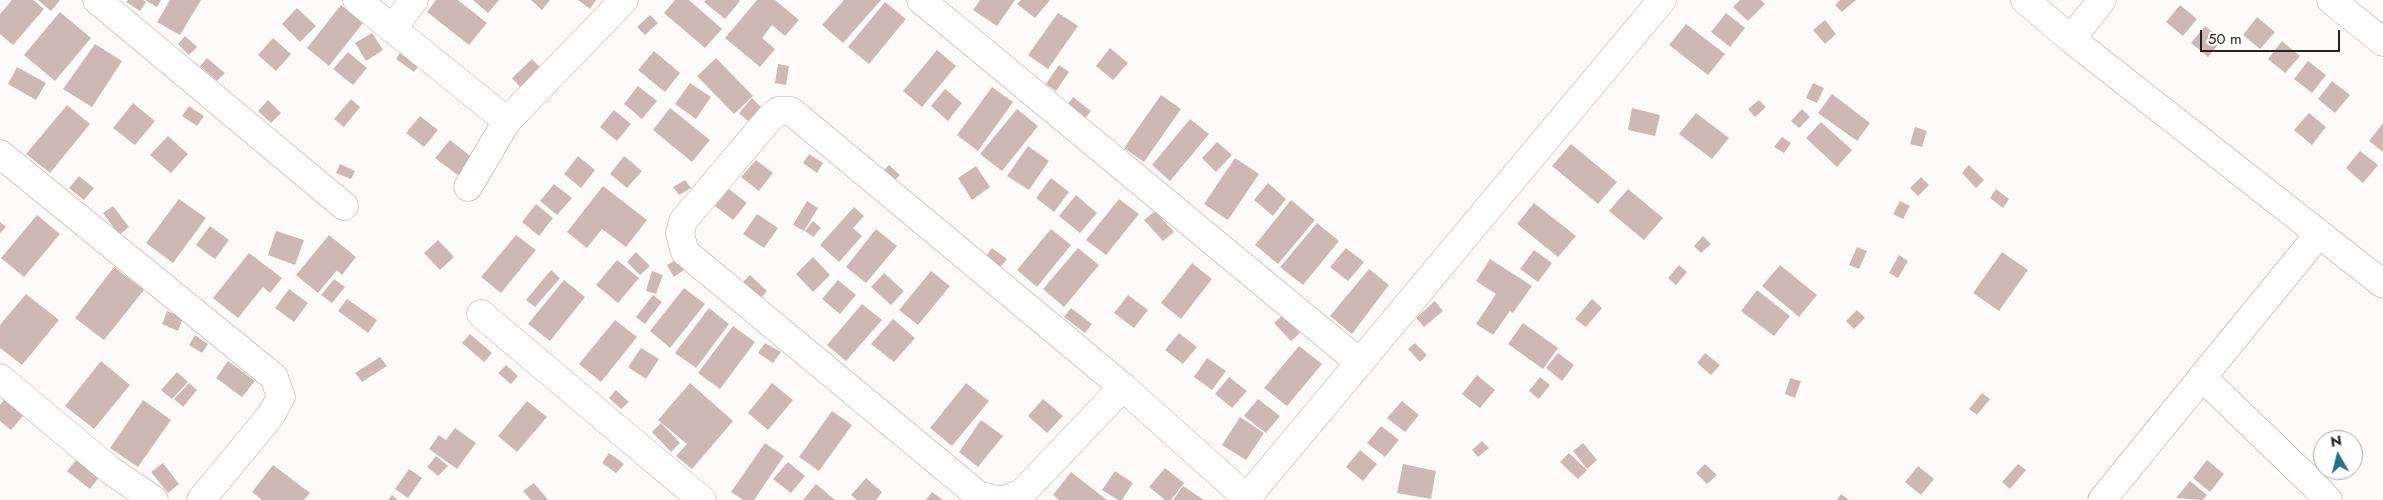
<!DOCTYPE html>
<style>
body{margin:0}
#map{position:relative;width:2383px;height:500px;overflow:hidden;background:#fefaf9;font-family:Jost,sans-serif}
canvas{display:block}
.north{position:absolute;left:2313px;top:430px;width:50px;height:50px;box-sizing:border-box;background:#fff;border:1px solid #a9a6a6;border-radius:50%;rotate:352deg;font-size:14px;font-weight:700;line-height:20px;text-align:center;color:#292120}
.north::after{content:'';display:block;margin:auto;width:18px;height:22px;background:#2a727c;clip-path:polygon(50% 0,100% 100%,50% 72%,0 100%)}
.scale{position:absolute;left:2200px;top:30px;width:140px;height:22px;box-sizing:border-box;border:2px solid #292120;border-top:0;padding-left:6px;font-size:15px;line-height:18px;white-space:nowrap;color:#292120;-webkit-text-stroke:4px #fff;paint-order:stroke}
</style>
<div id="map">
<canvas width="2383" height="500"></canvas>
<div class="north">N</div>
<div class="scale">50 m</div>
</div>
<script>
const ctx = document.querySelector('canvas').getContext('2d');
ctx.lineJoin = 'round';
function fillPath(path, color) { ctx.fillStyle = color; ctx.fill(path, 'evenodd'); }
const poly = rows => new Path2D(rows.map(r => 'M' + r).join(''));
function trace(path, color, width, dash) { ctx.strokeStyle = color; ctx.lineWidth = width; ctx.lineCap = dash ? 'butt' : 'round'; ctx.setLineDash(dash || []); ctx.stroke(path); }
fillPath(poly([
 [12,0,33,0,44,9,13,45,0,34,0,14],
 [38,0,60,0,51,11],
 [128,0,143,0,146,2,140,11,126,2],
 [145,0,161,0,157,7],
 [170,0,201,0,180,35,157,22],
 [436,0,458,0,487,23,469,45,427,12],
 [473,0,499,0,488,13],
 [531,0,550,0,542,10],
 [578,0,596,0,590,9],
 [675,0,689,0,722,29,705,48,664,13],
 [706,0,739,0,740,1,725,19,704,2],
 [757,0,775,0,799,20,785,36,772,25,762,38,775,49,760,67,725,38],
 [844,0,881,0,843,43,822,25],
 [980,0,1015,0,997,26,973,10],
 [1021,0,1050,0,1035,18,1017,4],
 [1740,0,1761,0,1765,4,1748,21,1733,7],
 [1840,0,1856,0,1842,12,1835,5],
 [885,2,906,19,869,64,848,47],
 [341,5,363,23,329,66,307,48],
 [2180,5,2197,19,2183,36,2166,22],
 [297,8,316,26,300,42,282,24],
 [60,12,91,38,55,81,24,55],
 [1058,13,1078,26,1048,69,1028,55],
 [1726,13,1745,28,1730,47,1711,32],
 [650,15,658,23,645,35,637,27],
 [2257,17,2275,32,2260,49,2243,35],
 [1825,20,1836,34,1825,44,1813,30],
 [1686,24,1725,54,1708,75,1669,45],
 [2205,26,2222,40,2208,57,2191,43],
 [372,33,383,50,366,61,355,43],
 [185,36,197,47,189,55,178,44],
 [273,38,291,54,276,71,258,55],
 [2282,41,2300,56,2285,73,2268,59],
 [95,44,122,61,92,107,63,89],
 [403,48,422,62,414,72,396,59],
 [1110,48,1128,63,1113,80,1096,66],
 [937,50,956,66,922,107,903,91],
 [654,51,680,73,665,92,638,70],
 [348,52,367,68,353,85,333,69],
 [207,58,225,73,217,81,200,66],
 [716,58,753,96,734,114,697,76],
 [532,59,541,68,520,87,512,78],
 [2308,61,2326,75,2312,93,2294,79],
 [778,64,789,66,786,85,775,83],
 [1059,65,1069,72,1056,91,1046,84],
 [17,67,46,83,36,100,8,84],
 [2332,81,2350,95,2335,113,2318,99],
 [690,83,711,97,696,119,675,104],
 [1813,83,1824,88,1817,103,1806,98],
 [638,86,657,101,642,119,624,104],
 [992,87,1013,102,978,151,957,135],
 [945,89,962,103,948,121,931,106],
 [1832,94,1870,123,1857,141,1818,113],
 [1161,95,1181,109,1144,162,1124,148],
 [1073,97,1091,111,1084,120,1066,107],
 [752,98,761,107,748,121,739,113],
 [351,99,360,107,344,127,334,119],
 [268,100,281,113,271,123,258,111],
 [1759,100,1766,107,1755,117,1748,109],
 [133,103,155,121,135,145,113,128],
 [67,105,90,124,50,173,26,154],
 [189,106,204,116,197,126,182,116],
 [670,108,710,140,692,162,653,130],
 [1632,108,1660,115,1655,136,1628,130],
 [1017,109,1038,126,1002,171,980,154],
 [1802,109,1810,117,1799,128,1791,121],
 [614,110,631,124,617,141,600,127],
 [1696,113,1729,138,1712,159,1679,134],
 [2309,113,2326,127,2312,145,2294,130],
 [420,116,438,130,424,147,406,133],
 [1190,119,1209,134,1170,181,1152,165],
 [1821,122,1852,150,1837,167,1806,138],
 [2383,123,2383,152,2369,141],
 [1915,127,1927,131,1922,147,1910,144],
 [168,136,188,154,171,173,150,155],
 [1782,137,1791,143,1784,153,1774,147],
 [450,140,473,158,459,176,435,158],
 [1217,142,1232,155,1216,172,1202,158],
 [1571,144,1617,182,1598,204,1552,166],
 [1028,146,1049,161,1029,190,1007,176],
 [2360,151,2378,165,2363,183,2346,168],
 [809,154,823,163,817,173,803,163],
 [578,156,595,170,581,188,564,174],
 [624,156,642,171,627,188,610,174],
 [1235,158,1259,174,1228,220,1204,204],
 [756,160,773,173,759,191,741,177],
 [340,164,355,171,351,179,336,173],
 [889,165,900,175,893,182,882,172],
 [1969,165,1984,180,1976,188,1962,173],
 [976,166,990,187,972,200,958,178],
 [79,176,94,188,84,200,69,188],
 [1921,177,1929,185,1918,196,1910,188],
 [1051,178,1069,192,1054,212,1036,198],
 [685,180,691,188,679,195,673,187],
 [1268,183,1286,199,1273,216,1254,200],
 [554,184,572,198,557,215,540,201],
 [603,186,647,220,626,247,602,229,587,248,567,232],
 [729,189,747,203,733,220,715,206],
 [1628,189,1663,218,1644,240,1609,211],
 [1996,189,2009,199,2003,208,1990,198],
 [1076,195,1097,213,1080,233,1059,216],
 [179,199,206,218,173,263,146,243],
 [1119,199,1139,214,1106,255,1086,240],
 [1291,200,1315,220,1278,264,1255,245],
 [807,201,818,208,804,231,793,225],
 [1900,201,1910,206,1903,219,1893,214],
 [1534,203,1576,236,1558,257,1517,224],
 [536,204,553,218,539,236,522,222],
 [113,206,129,227,119,235,103,213],
 [854,207,864,216,853,228,862,236,839,262,820,245],
 [1155,211,1174,232,1163,241,1144,220],
 [757,214,778,228,764,248,743,234],
 [37,215,60,234,24,277,1,258],
 [813,221,821,228,813,237,805,231],
 [0,222,6,227,0,233],
 [1317,223,1339,241,1303,285,1280,267],
 [210,226,229,240,215,259,196,245],
 [876,229,897,246,866,283,846,267],
 [1051,229,1071,245,1037,287,1017,270],
 [276,231,304,240,295,265,268,255],
 [329,235,356,257,342,275,337,270,318,293,296,275],
 [516,235,536,250,501,293,481,277],
 [1703,236,1711,244,1701,253,1694,246],
 [438,240,454,257,440,270,424,253],
 [1857,247,1867,251,1859,269,1849,265],
 [992,248,1007,259,997,271,983,261],
 [1078,248,1099,265,1064,307,1043,289],
 [1346,248,1364,262,1348,281,1330,267],
 [1534,250,1552,263,1538,282,1520,269],
 [636,252,650,266,640,275,627,262],
 [2002,252,2028,270,1999,311,1973,293],
 [249,253,282,278,270,293,263,287,238,318,213,298],
 [1899,255,1908,261,1898,278,1889,273],
 [813,257,830,275,813,292,796,274],
 [677,259,684,270,674,277,667,265],
 [1490,259,1532,286,1513,313,1510,311,1493,335,1476,324,1496,294,1476,281],
 [617,260,639,278,618,303,596,285],
 [1192,263,1212,279,1181,319,1161,303],
 [1679,265,1687,272,1676,285,1668,278],
 [1780,265,1817,295,1799,317,1762,286],
 [114,267,144,290,104,340,75,318],
 [1369,269,1389,285,1352,334,1330,316],
 [551,270,560,278,535,307,526,300],
 [652,271,663,275,656,294,646,291],
 [931,271,950,286,918,325,899,310],
 [884,273,904,291,891,305,871,287],
 [750,275,767,291,760,299,742,283],
 [334,279,345,287,332,303,321,295],
 [564,280,585,297,550,341,528,324],
 [838,280,856,295,840,314,822,299],
 [684,288,705,304,670,348,650,331],
 [289,289,308,303,294,322,275,308],
 [1757,290,1790,316,1774,336,1741,311],
 [26,294,59,320,22,365,0,348,0,325],
 [653,295,662,302,645,324,636,317],
 [1128,295,1148,310,1134,328,1114,313],
 [347,299,377,320,368,333,338,311],
 [1592,299,1602,308,1586,327,1575,319],
 [1435,301,1443,311,1424,327,1416,318],
 [862,304,882,320,846,361,827,345],
 [709,308,729,324,696,368,675,353],
 [1071,308,1092,324,1085,333,1064,317],
 [1857,310,1865,318,1854,329,1846,321],
 [167,311,183,318,178,331,162,324],
 [1283,315,1300,333,1291,341,1274,323],
 [893,319,915,338,894,362,871,344],
 [615,320,637,337,601,382,579,364],
 [1523,323,1558,348,1543,369,1508,344],
 [733,326,755,342,720,389,698,373],
 [1179,333,1197,347,1183,364,1165,350],
 [470,334,492,353,484,362,462,343],
 [195,335,208,344,202,353,189,345],
 [765,343,781,352,773,363,758,353],
 [1415,343,1427,355,1420,362,1408,349],
 [1299,346,1322,364,1287,406,1264,388],
 [641,348,659,359,646,379,628,367],
 [1558,353,1574,365,1562,381,1546,368],
 [1705,353,1720,365,1711,375,1697,363],
 [380,357,387,366,362,382,355,373],
 [1207,358,1226,371,1212,390,1194,377],
 [101,361,130,385,94,429,65,406],
 [228,361,255,381,242,397,216,378],
 [506,365,518,376,511,384,498,373],
 [177,372,188,382,172,399,161,390],
 [1477,375,1495,390,1480,408,1462,394],
 [1229,377,1247,391,1232,408,1215,394],
 [1540,377,1550,385,1539,399,1529,391],
 [1790,378,1801,381,1795,398,1785,394],
 [189,383,197,390,183,407,174,399],
 [690,383,733,421,692,469,676,456,687,444,658,420],
 [772,383,793,400,768,430,748,413],
 [966,383,989,401,952,446,930,428],
 [616,390,629,402,621,409,609,398],
 [1982,393,1990,399,1977,415,1969,409],
 [1043,399,1063,416,1047,433,1028,416],
 [1258,399,1280,416,1266,433,1244,416],
 [4,400,23,416,11,430,0,421,0,405],
 [143,400,171,420,138,467,110,448],
 [527,401,547,417,517,452,498,436],
 [1402,401,1419,415,1405,432,1387,418],
 [832,411,852,425,819,471,799,457],
 [1240,417,1264,433,1246,460,1222,445],
 [981,420,1003,436,978,467,959,452],
 [661,423,680,443,671,452,652,432],
 [1381,426,1399,440,1385,457,1367,443],
 [455,428,476,443,457,469,429,449,439,435,446,440],
 [1482,441,1489,448,1478,457,1472,450],
 [765,443,784,456,754,500,743,500,731,492],
 [1583,443,1597,460,1587,469,1573,451],
 [1360,450,1377,464,1363,481,1346,467],
 [609,453,624,464,616,473,602,463],
 [1569,453,1587,470,1578,479,1560,462],
 [436,456,448,466,438,476,427,467],
 [77,459,100,476,90,489,67,471],
 [2207,460,2224,474,2210,492,2193,478],
 [788,462,805,476,791,493,773,479],
 [163,463,179,484,168,493,151,472],
 [1403,464,1436,471,1431,499,1397,493],
 [1705,464,1717,475,1707,484,1696,473],
 [2018,464,2026,470,2010,489,2002,482],
 [273,465,310,493,304,500,262,500,252,492],
 [1918,466,1934,479,1921,495,1905,482],
 [1165,468,1184,483,1171,500,1165,500,1149,487],
 [409,469,422,478,408,498,395,489],
 [1115,471,1133,483,1122,500,1118,500,1102,490],
 [1071,472,1107,500,1059,500,1053,495],
 [866,478,882,492,876,500,857,500,851,495],
 [2190,481,2207,495,2203,500,2176,498],
 [534,483,548,500,531,500,523,491],
 [816,484,835,500,803,500],
 [1183,486,1204,500,1173,500],
 [932,492,943,500,926,500],
 [1841,494,1849,500,1837,500],
 [392,495,398,500,388,500]
]), '#cdb8b5');
const minor = poly([
 [97,0,344,206],
 [357,0,507,121],
 [921,0,1360,363],
 [2025,0,2071,39,2383,284],
 [2331,0,2383,42],
 [392,29,414,0],
 [2071,39,2102,0],
 [0,154,274,377,281,397,271,415,201,500],
 [468,187,507,121,624,0],
 [481,314,702,500],
 [2202,377,2312,483,2328,500],
 [0,378,110,470,154,500],
 [998,500,978,495,685,252,680,234,683,221,769,119,778,111,791,111,1123,387,1247,498],
 [1004,500,1022,493,1123,387],
 [1245,500,1662,0],
 [2102,500,2319,234]
]);
trace(minor, '#b8a3a0', 29);
trace(minor, '#fff', 28);
</script>
